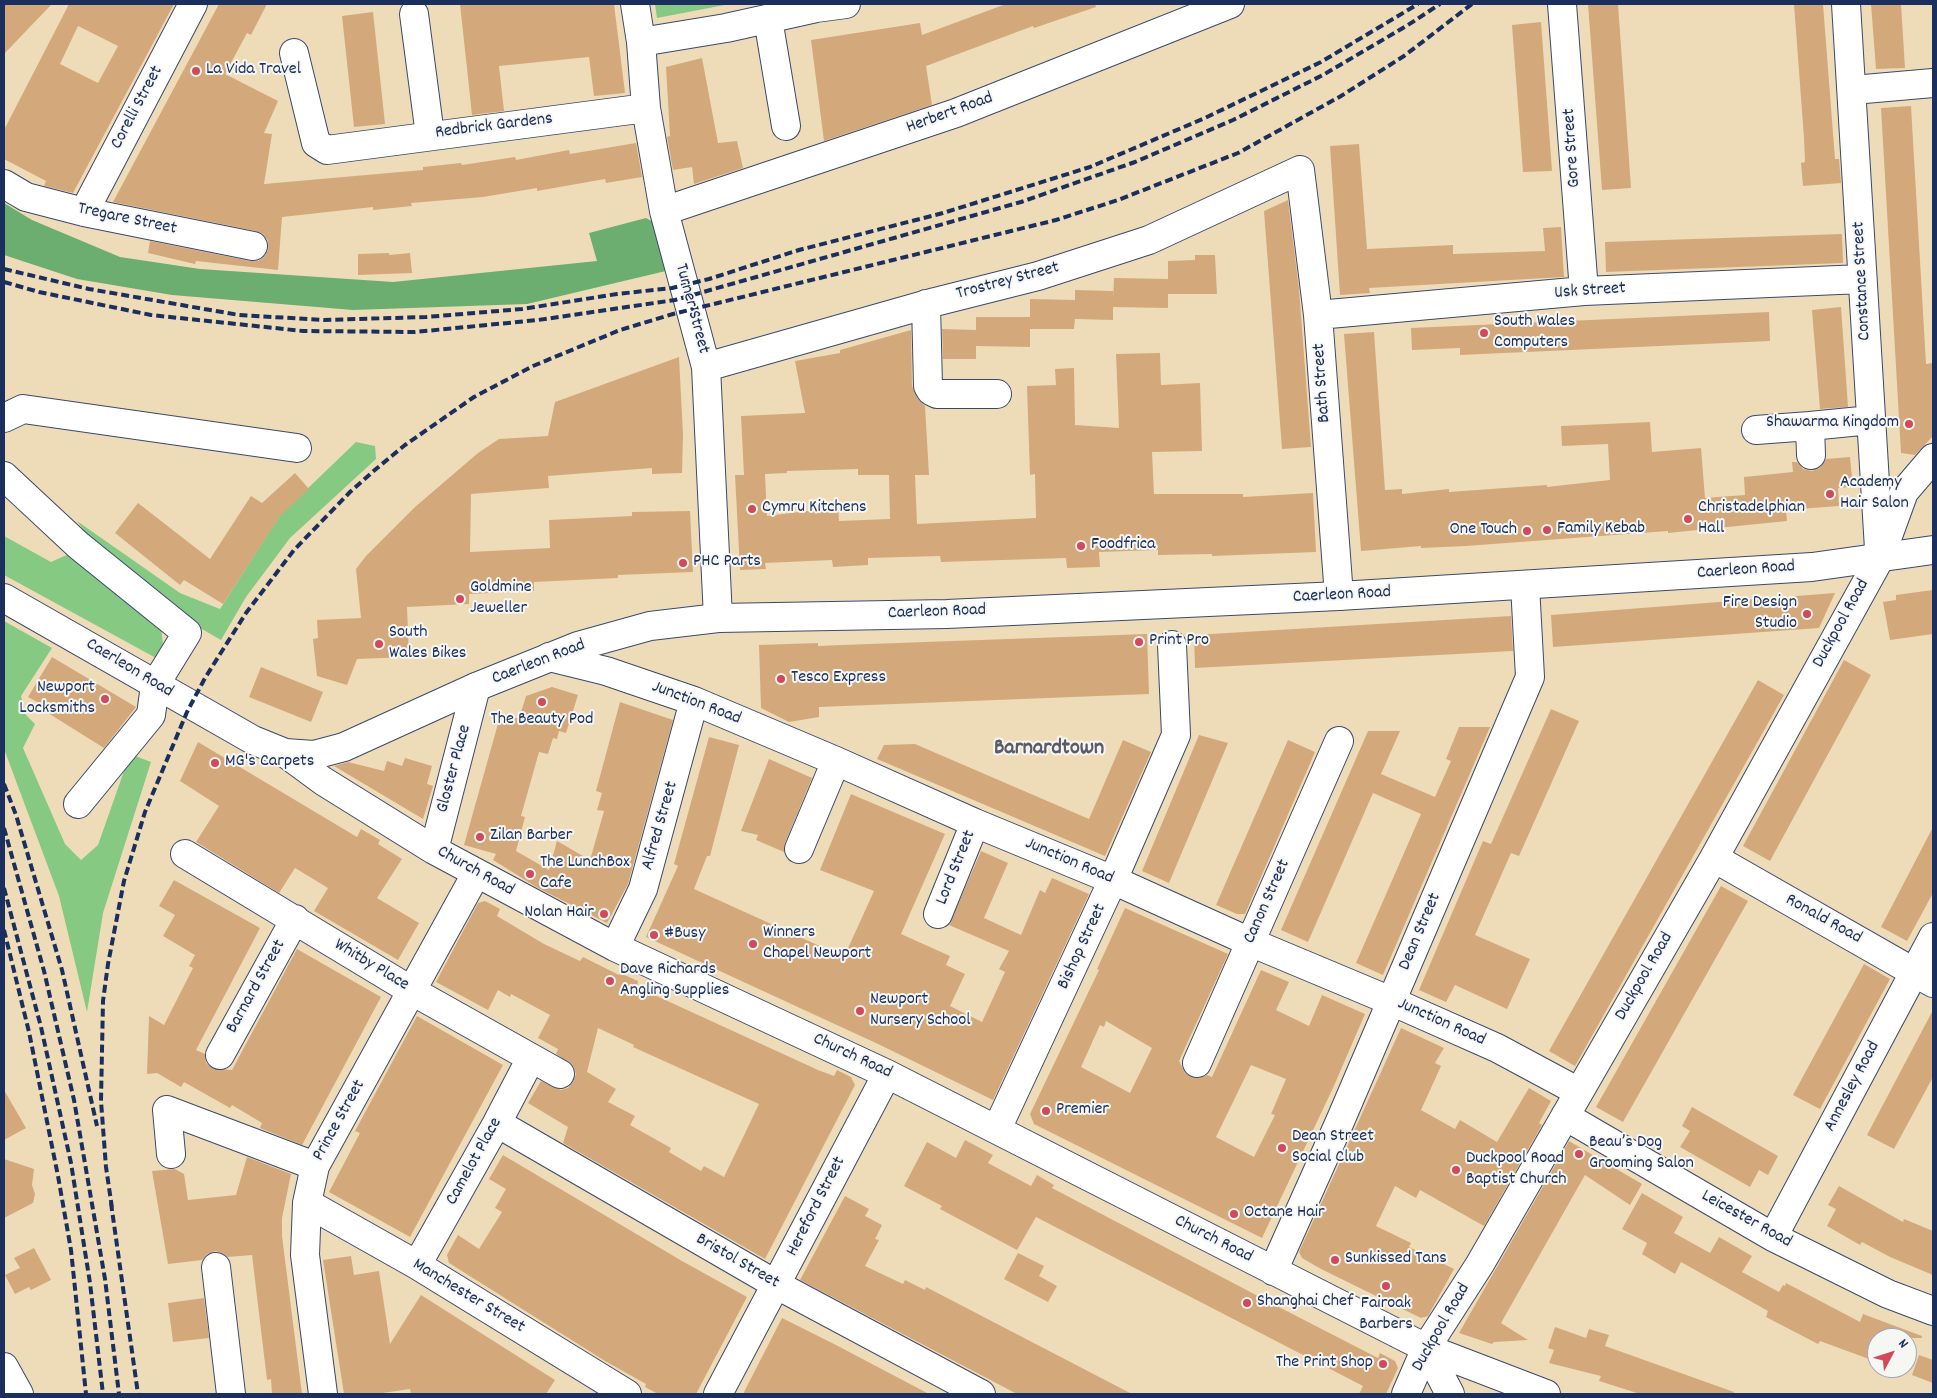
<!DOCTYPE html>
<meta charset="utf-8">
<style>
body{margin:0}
#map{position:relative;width:1937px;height:1398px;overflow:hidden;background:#eedcb9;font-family:Dekko,sans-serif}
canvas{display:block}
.frame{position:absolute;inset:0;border:5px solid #1b2f5e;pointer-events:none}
.north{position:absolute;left:1867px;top:1328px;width:50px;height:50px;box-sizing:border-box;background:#f6f6f2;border:1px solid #9ea6b7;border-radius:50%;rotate:50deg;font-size:14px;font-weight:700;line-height:20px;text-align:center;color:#1b2f5e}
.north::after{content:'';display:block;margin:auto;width:18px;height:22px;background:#d1495b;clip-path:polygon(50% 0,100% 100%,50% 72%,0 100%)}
</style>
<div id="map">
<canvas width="1937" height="1398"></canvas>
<div class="frame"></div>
<div class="north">N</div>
</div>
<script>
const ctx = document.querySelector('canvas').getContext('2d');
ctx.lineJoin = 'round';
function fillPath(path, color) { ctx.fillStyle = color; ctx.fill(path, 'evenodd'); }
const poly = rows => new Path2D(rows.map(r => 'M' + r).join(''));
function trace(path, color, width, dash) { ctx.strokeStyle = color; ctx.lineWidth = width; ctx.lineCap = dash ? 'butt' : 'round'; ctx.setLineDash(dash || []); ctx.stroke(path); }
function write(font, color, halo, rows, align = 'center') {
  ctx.font = font + ' Dekko,sans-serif'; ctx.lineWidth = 4; ctx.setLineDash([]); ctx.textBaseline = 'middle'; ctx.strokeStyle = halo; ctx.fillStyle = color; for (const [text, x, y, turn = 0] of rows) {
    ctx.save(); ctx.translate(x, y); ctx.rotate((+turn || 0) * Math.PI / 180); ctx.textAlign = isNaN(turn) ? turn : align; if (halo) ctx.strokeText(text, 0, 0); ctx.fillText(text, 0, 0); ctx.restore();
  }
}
fillPath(poly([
 [655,4,730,4,657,18],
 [356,442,375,446,376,459,290,538,246,597,221,640,195,625,93,544,77,521,180,593,220,609,280,515],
 [4,536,51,562,71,553,161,627,163,645,156,658,4,575],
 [4,621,52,648,21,696,26,715,35,724,23,748,65,844,81,860,98,845,130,754,151,762,103,913,87,1012,59,896,4,749]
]), '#86c982');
fillPath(poly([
 [4,203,32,220,120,257,200,269,393,282,597,261,589,233,646,218,655,223,670,270,527,304,353,310,172,295,77,279,4,255]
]), '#6cad70');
fillPath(poly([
 [4,4,52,4,4,54],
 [69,4,174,4,73,193,44,186,46,181,4,159,4,130],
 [78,26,118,46,98,83,60,64],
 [219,4,267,4,251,35,247,33,225,74,278,101,264,133,272,134,264,184,423,170,423,167,461,163,462,165,515,157,516,160,569,150,570,154,636,143,642,177,606,183,605,179,537,191,537,188,483,197,411,203,412,206,373,210,373,207,282,217,278,270,196,261,195,264,148,253,150,241,250,261,258,261,264,257,268,250,268,241,263,234,256,231,113,202],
 [460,4,614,4,625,93,594,96,589,57,499,66,504,111,472,115],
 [1006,4,1095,4,1096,7,1034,28,1033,26,926,66,932,105,824,141,811,40,920,23,922,35],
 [1588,4,1618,4,1631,188,1602,190],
 [1794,4,1823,4,1835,159,1839,159,1841,183,1803,186,1801,163,1805,162,1804,138],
 [1871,4,1901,4,1905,68,1876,69],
 [373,12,385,124,354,127,342,16],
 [1541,22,1552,171,1523,172,1512,25],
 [702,58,718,143,737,141,743,168,694,184,692,167,673,170,667,137,670,136,666,67],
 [1911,106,1926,364,1933,363,1933,436,1915,455,1901,453,1881,108],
 [1359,144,1367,249,1453,245,1453,254,1545,251,1543,228,1561,227,1564,277,1369,288,1370,293,1340,295,1330,146],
 [1288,200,1299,289,1311,447,1282,449,1264,211],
 [1842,234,1843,263,1606,272,1605,242],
 [389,253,389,255,410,253,412,273,358,275,358,254],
 [1195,255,1215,255,1217,294,1168,294,1168,308,1113,307,1113,320,1075,319,1074,329,1030,329,1030,347,976,346,976,359,943,359,942,329,976,330,976,334,976,317,1030,317,1030,299,1075,300,1075,290,1113,291,1113,299,1114,278,1168,279,1168,261,1195,260],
 [1841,307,1848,407,1820,409,1812,310],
 [1769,312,1770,341,1460,355,1460,348,1412,350,1411,328],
 [911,330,912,386,918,399,925,406,929,475,915,475,917,524,1036,518,1035,474,1030,475,1027,386,1056,385,1055,369,1074,368,1075,425,1119,428,1116,354,1160,353,1161,385,1200,383,1202,451,1152,452,1154,494,1243,494,1243,497,1313,493,1316,552,1212,556,1212,554,1158,555,1158,550,1099,552,1100,567,1067,568,1066,558,941,562,940,556,868,558,868,565,833,567,832,560,765,563,766,569,740,570,735,475,744,475,741,416,805,413,795,361,840,353,840,350],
 [858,469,858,475,889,475,890,519,839,521,838,506,815,507,815,510,767,516,765,474,787,473,787,471],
 [1374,332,1385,490,1402,489,1402,494,1449,489,1449,492,1547,485,1547,487,1610,480,1608,444,1562,446,1561,426,1650,422,1652,452,1701,448,1705,498,1745,495,1744,477,1793,472,1792,462,1797,462,1803,469,1812,471,1820,468,1826,459,1850,457,1853,487,1838,488,1839,506,1786,510,1787,521,1668,533,1668,531,1466,546,1421,548,1421,546,1361,551,1344,334],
 [679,357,683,434,682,473,652,474,652,468,548,476,549,488,471,494,470,552,550,548,549,520,632,516,632,512,690,511,693,572,618,575,618,578,534,582,534,591,469,594,469,604,407,607,409,657,357,659,347,685,317,676,313,639,318,638,317,620,361,618,356,569,366,556,415,507,478,453,499,439,548,436,555,402],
 [295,473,309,489,280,516,223,604,184,580,180,585,115,533,138,503,210,559,251,496,262,503],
 [1933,590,1933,634,1890,640,1883,602,1896,600,1896,595],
 [1835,593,1819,628,1553,647,1551,615],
 [1511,616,1513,651,1195,668,1194,635],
 [1147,634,1149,694,819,707,819,717,789,722,761,708,759,645,818,643,818,646,842,645],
 [52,657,136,707,104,748,48,713,50,709,28,697],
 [1844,660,1871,675,1770,861,1743,846],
 [261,667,323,692,311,722,249,697],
 [1758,680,1784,695,1575,1066,1549,1051],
 [552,687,578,695,566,733,559,731,557,739,553,738,548,754,539,752,521,816,525,817,516,851,549,870,557,841,590,860,604,811,597,810,602,793,596,791,620,702,673,720,628,884,607,923,538,888,493,860,496,854,464,845,501,713,519,719,526,696],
 [1551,709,1579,721,1519,856,1511,853,1475,935,1530,959,1507,1009,1455,985,1446,1002,1419,990,1483,841,1491,844],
 [1459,727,1490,727,1383,975,1356,963,1421,814,1373,793,1308,942,1281,930,1368,731,1400,731,1381,774,1435,797,1451,761,1446,759],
 [1199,735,1228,743,1169,883,1142,871],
 [709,737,739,745,710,856,707,856,694,889,844,957,874,891,820,870,851,794,945,834,901,934,950,956,946,965,965,974,950,1006,982,1022,1005,972,999,969,1009,951,949,925,981,851,1008,863,984,918,1021,935,1040,890,1045,893,1052,878,1089,894,993,1100,878,1044,646,937,678,866,674,864],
 [1123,740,1151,752,1105,856,877,759,884,745,915,744,1089,819],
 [1288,740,1315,752,1245,914,1237,914,1216,905],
 [198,742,357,837,361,829,380,840,378,844,402,859,377,898,419,923,398,960,314,911,328,888,295,868,279,893,196,842,219,806,180,781],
 [405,758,432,766,427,784,433,786,423,819,334,766,348,762,384,771,387,761,402,766],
 [769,759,812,778,785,843,784,852,756,840,758,835,741,831],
 [1933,827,1933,893,1907,941,1881,927],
 [174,880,260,928,196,1050,205,1054,206,1063,212,1068,232,1070,297,949,381,997,302,1145,260,1128,262,1123,232,1105,230,1108,184,1082,181,1087,157,1073,147,1074,149,1016,164,1025,193,968,189,966,195,955,163,936,175,915,159,906],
 [1721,886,1748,901,1623,1122,1596,1107],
 [485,901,500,909,497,916,544,944,580,961,583,957,619,975,620,973,638,981,637,987,818,1070,834,1076,837,1070,851,1077,855,1085,765,1259,563,1143,568,1127,528,1103,541,1081,561,1090,568,1088,573,1082,576,1074,573,1066,556,1054,558,1049,538,1038,550,1015,511,994,510,997,498,990,488,1010,436,982,478,903],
 [598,1028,634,1045,633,1047,759,1104,724,1177,704,1166,701,1171,669,1152,671,1148,630,1125,635,1116,608,1102,616,1089,587,1072],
 [1125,908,1228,954,1179,1061,1185,1073,1191,1077,1199,1078,1207,1075,1212,1077,1261,970,1289,982,1276,1010,1309,1026,1322,995,1365,1014,1333,1088,1262,1238,1034,1124,1030,1114,1099,970,1097,969],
 [1106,1021,1152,1048,1130,1093,1081,1067,1100,1025,1104,1027],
 [1251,1065,1286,1079,1271,1114,1275,1115,1254,1157,1216,1137],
 [1864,964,1890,979,1820,1109,1793,1095],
 [1933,1010,1933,1077,1894,1149,1867,1135],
 [417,1016,503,1065,410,1237,329,1192,360,1133,355,1131],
 [1401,1028,1444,1048,1435,1063,1441,1066,1421,1110,1455,1129,1460,1120,1497,1142,1529,1088,1551,1101,1539,1123,1542,1125,1484,1226,1420,1190,1416,1198,1395,1186,1376,1226,1411,1243,1409,1247,1454,1269,1428,1316,1421,1318,1321,1269,1302,1258,1299,1252],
 [4,1090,26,1128,4,1140],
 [1692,1107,1778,1156,1768,1175,1759,1170,1750,1187,1680,1147,1690,1131,1682,1126],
 [965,1140,993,1155,988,1163,1031,1186,1037,1175,1054,1185,1052,1188,1277,1306,1378,1358,1380,1353,1395,1361,1398,1368,1386,1394,1359,1394,1363,1386,1036,1217,1017,1250,940,1209,942,1206,904,1186,927,1142,956,1158],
 [1569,1141,1642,1184,1630,1205,1585,1175,1501,1323,1528,1340,1494,1342,1492,1344,1459,1333],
 [503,1155,682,1261,747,1297,696,1394,658,1394,645,1387,646,1384,605,1361,449,1263,447,1255,458,1235,479,1249,502,1212,495,1208,506,1189,489,1179],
 [247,1157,291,1174,282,1218,282,1236,302,1394,272,1394,271,1379,267,1380,252,1255,228,1257,222,1253,215,1251,207,1254,202,1260,168,1264,152,1171,175,1169,184,1174,188,1200,236,1195],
 [4,1159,34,1169,32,1185,35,1194,33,1203,4,1218],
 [1839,1186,1903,1222,1904,1219,1933,1231,1933,1275,1890,1257,1862,1242,1860,1245,1827,1226,1836,1209,1828,1205],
 [1642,1193,1683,1217,1674,1233,1710,1253,1719,1237,1752,1256,1742,1272,1779,1292,1783,1285,1785,1286,1786,1283,1860,1322,1863,1314,1922,1336,1922,1338,1877,1338,1877,1362,1820,1341,1818,1344,1766,1317,1768,1311,1681,1262,1675,1274,1642,1254,1647,1243,1622,1229],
 [845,1196,869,1209,865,1216,882,1225,875,1239,879,1240,865,1266,903,1284,905,1280,925,1290,926,1287,1132,1394,1017,1394,800,1280],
 [34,1248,51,1280,31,1290,29,1287,15,1294,5,1275,20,1268,14,1258],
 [1018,1253,1044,1266,1039,1276,1057,1286,1048,1302,1004,1279],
 [351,1256,354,1275,379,1271,390,1344,421,1295,555,1380,546,1394,411,1394,410,1389,376,1394,344,1394,323,1260],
 [204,1298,209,1338,173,1342,168,1303],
 [782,1318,836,1345,929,1394,743,1394],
 [1555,1327,1586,1338,1589,1329,1609,1335,1605,1346,1734,1392,1733,1394,1640,1394,1599,1381,1601,1376,1549,1363,1554,1350,1548,1348],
 [1919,1355,1933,1360,1933,1383,1912,1375]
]), '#d3a97c');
const minor = poly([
 [635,4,641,42,646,108,664,211,706,367,718,618],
 [1562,4,1584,291],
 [1846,4,1879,549],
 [414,14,430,135],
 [768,19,786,126],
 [641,42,726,28,816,8,846,4],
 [294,53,316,143,327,150,646,108],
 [1853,90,1933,83],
 [4,184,26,197,84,212,253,246],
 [664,211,956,113,1230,4],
 [84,212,193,4],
 [926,304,928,386,931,391,937,394,997,394],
 [1318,315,1584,291,1862,279],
 [706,367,935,302,1038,276,1149,240,1300,170,1318,315,1339,596],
 [4,418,23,409,297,448],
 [1756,430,1810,426],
 [1811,455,1810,426,1871,420],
 [4,476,78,545,187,633,155,685,151,715,78,804],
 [549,657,606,671,694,701,836,761,975,823,1113,880,1250,942,1391,1001,1497,1048,1579,1092],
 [285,753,323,781,434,850,615,947,887,1074,1426,1348,1546,1394],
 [799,849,836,761],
 [434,850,476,687],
 [185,854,412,991,560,1074],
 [1714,858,1933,983],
 [938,914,975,823],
 [615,947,643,889,694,701],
 [220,1055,295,919],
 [1197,1063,1339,741],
 [1565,1116,1773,1237,1888,1294,1933,1311],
 [497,1123,777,1285,981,1394],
 [997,1129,1113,880,1176,735,1172,645],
 [171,1154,167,1110,315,1166],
 [307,1203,417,1265,627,1394],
 [1773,1237,1933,937],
 [417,1265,497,1123,531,1058],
 [216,1267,231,1394],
 [1273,1271,1341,1119,1530,677,1525,585],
 [1426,1348,1450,1394],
 [323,1394,305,1255,307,1203,315,1166,476,874],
 [718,1394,887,1074],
 [1406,1394,1426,1348,1480,1264,1714,858,1880,558,1904,492,1933,458]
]);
const major = poly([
 [4,598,253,740,285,753,314,755,344,747,476,687,578,646,650,626,718,618,947,614,1339,596,1812,567,1933,550],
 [4,1367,19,1394]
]);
trace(minor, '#3b496c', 30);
trace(major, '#3b496c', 30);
trace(minor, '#fff', 28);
trace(major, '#fff', 28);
trace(poly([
 [4,269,89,289,239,315,324,320,426,317,522,309,617,294,672,288,709,279,799,250,943,213,1090,167,1205,118,1321,62,1418,4],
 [4,282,39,292,151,315,303,331,415,332,538,320,675,300,1021,202,1135,162,1233,120,1323,75,1408,25,1440,4],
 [4,784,16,815,62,970,97,1126],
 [4,828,44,971,74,1100,105,1279,119,1394],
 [4,888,41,1027,71,1163,90,1283,103,1394],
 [4,930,29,1032,58,1176,71,1250,86,1394],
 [111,1203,138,1394],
 [112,1208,106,1167,101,1101,103,1001,108,964,124,881,145,812,187,712,205,678,246,613,294,550,350,492,376,469,405,445,474,397,533,366,620,330,673,314,1056,220,1118,200,1238,153,1341,96,1404,56,1472,4]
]), '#1b2f5e', 4, [8, 4]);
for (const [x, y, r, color] of [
 [196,71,5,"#d1495b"],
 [1484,333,5,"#d1495b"],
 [1909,424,5,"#d1495b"],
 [1830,494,5,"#d1495b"],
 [752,509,5,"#d1495b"],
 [1688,519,5,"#d1495b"],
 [1547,530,5,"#d1495b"],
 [1527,531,5,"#d1495b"],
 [1081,546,5,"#d1495b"],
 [683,563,5,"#d1495b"],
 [460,599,5,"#d1495b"],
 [1807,614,5,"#d1495b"],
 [1139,642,5,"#d1495b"],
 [379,644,5,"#d1495b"],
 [781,679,5,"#d1495b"],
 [105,699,5,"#d1495b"],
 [542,702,5,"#d1495b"],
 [215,763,5,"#d1495b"],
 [480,837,5,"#d1495b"],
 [530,874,5,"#d1495b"],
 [604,914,5,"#d1495b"],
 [654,935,5,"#d1495b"],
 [753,944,5,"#d1495b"],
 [610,981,5,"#d1495b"],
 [860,1011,5,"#d1495b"],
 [1046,1111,5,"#d1495b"],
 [1282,1148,5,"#d1495b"],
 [1579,1154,5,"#d1495b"],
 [1456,1170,5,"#d1495b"],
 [1234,1214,5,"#d1495b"],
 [1335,1260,5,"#d1495b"],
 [1386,1286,5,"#d1495b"],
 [1247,1303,5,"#d1495b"],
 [1383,1364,5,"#d1495b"]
]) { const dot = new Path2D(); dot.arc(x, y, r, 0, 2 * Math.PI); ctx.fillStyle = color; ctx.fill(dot); trace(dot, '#f6f6f2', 2); }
write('18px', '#1b2f5e', '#f6f6f2', [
 ["La Vida Travel",206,71],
 ["South Wales",1494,323],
 ["Computers",1494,344],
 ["Shawarma Kingdom",1899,424,"right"],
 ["Academy",1840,484],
 ["Hair Salon",1840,505],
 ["Cymru Kitchens",762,509],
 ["Christadelphian",1698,509],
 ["Hall",1698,530],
 ["Family Kebab",1557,530],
 ["One Touch",1517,531,"right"],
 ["Foodfrica",1091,546],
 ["PHC Parts",693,563],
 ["Goldmine",470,589],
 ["Jeweller",470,610],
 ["Fire Design",1797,604,"right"],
 ["Studio",1797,625,"right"],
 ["South",389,634],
 ["Wales Bikes",389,655],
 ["Print Pro",1149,642],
 ["Tesco Express",791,679],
 ["Newport",95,689,"right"],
 ["Locksmiths",95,710,"right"],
 ["The Beauty Pod",542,721,"center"],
 ["MG's Carpets",225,763],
 ["Zilan Barber",490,837],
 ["The LunchBox",540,864],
 ["Cafe",540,885],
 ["Nolan Hair",594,914,"right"],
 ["Winners",763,934],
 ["Chapel Newport",763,955],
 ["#Busy",664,935],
 ["Dave Richards",620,971],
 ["Angling Supplies",620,992],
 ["Newport",870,1001],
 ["Nursery School",870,1022],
 ["Premier",1056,1111],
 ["Dean Street",1292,1138],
 ["Social Club",1292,1159],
 ["Beau’s Dog",1589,1144],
 ["Grooming Salon",1589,1165],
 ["Duckpool Road",1466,1160],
 ["Baptist Church",1466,1181],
 ["Octane Hair",1244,1214],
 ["Sunkissed Tans",1345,1260],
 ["Shanghai Chef",1257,1303],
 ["Fairoak",1386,1305,"center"],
 ["Barbers",1386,1326,"center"],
 ["The Print Shop",1373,1364,"right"]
], 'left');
write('18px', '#1b2f5e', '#f6f6f2', [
 ["Corelli Street",138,108,-62],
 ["Herbert Road",950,114,-20],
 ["Redbrick Gardens",494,127,-7],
 ["Gore Street",1573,148,-94],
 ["Tregare Street",127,220,12],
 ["Constance Street",1863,281,-93],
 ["Trostrey Street",1008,282,-15],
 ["Usk Street",1590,292,-4],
 ["Turner Street",691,309,75],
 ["Bath Street",1323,383,-94],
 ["Caerleon Road",1746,571,-4],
 ["Caerleon Road",1342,596,-3],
 ["Caerleon Road",937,613,-2],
 ["Duckpool Road",1842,624,-61],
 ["Caerleon Road",539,663,-21],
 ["Caerleon Road",129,669,31],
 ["Junction Road",696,704,21],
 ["Gloster Place",455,769,-75],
 ["Alfred Street",661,826,-74],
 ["Junction Road",1069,862,23],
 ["Lord Street",957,868,-68],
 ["Church Road",475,872,29],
 ["Canon Street",1268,902,-66],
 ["Ronald Road",1823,920,29],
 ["Dean Street",1421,932,-67],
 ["Bishop Street",1083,947,-65],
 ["Whitby Place",371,966,31],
 ["Duckpool Road",1645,977,-60],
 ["Barnard Street",257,987,-61],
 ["Junction Road",1441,1023,24],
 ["Church Road",852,1057,25],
 ["Annesley Road",1853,1087,-62],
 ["Prince Street",340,1121,-61],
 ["Camelot Place",475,1162,-61],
 ["Hereford Street",817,1207,-63],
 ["Leicester Road",1746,1220,29],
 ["Church Road",1213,1240,27],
 ["Bristol Street",737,1262,30],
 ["Manchester Street",468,1297,31],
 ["Duckpool Road",1442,1328,-60]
]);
write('bold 22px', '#5b5a68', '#f6f6f2', [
 ["Barnardtown",1049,750]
]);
</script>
